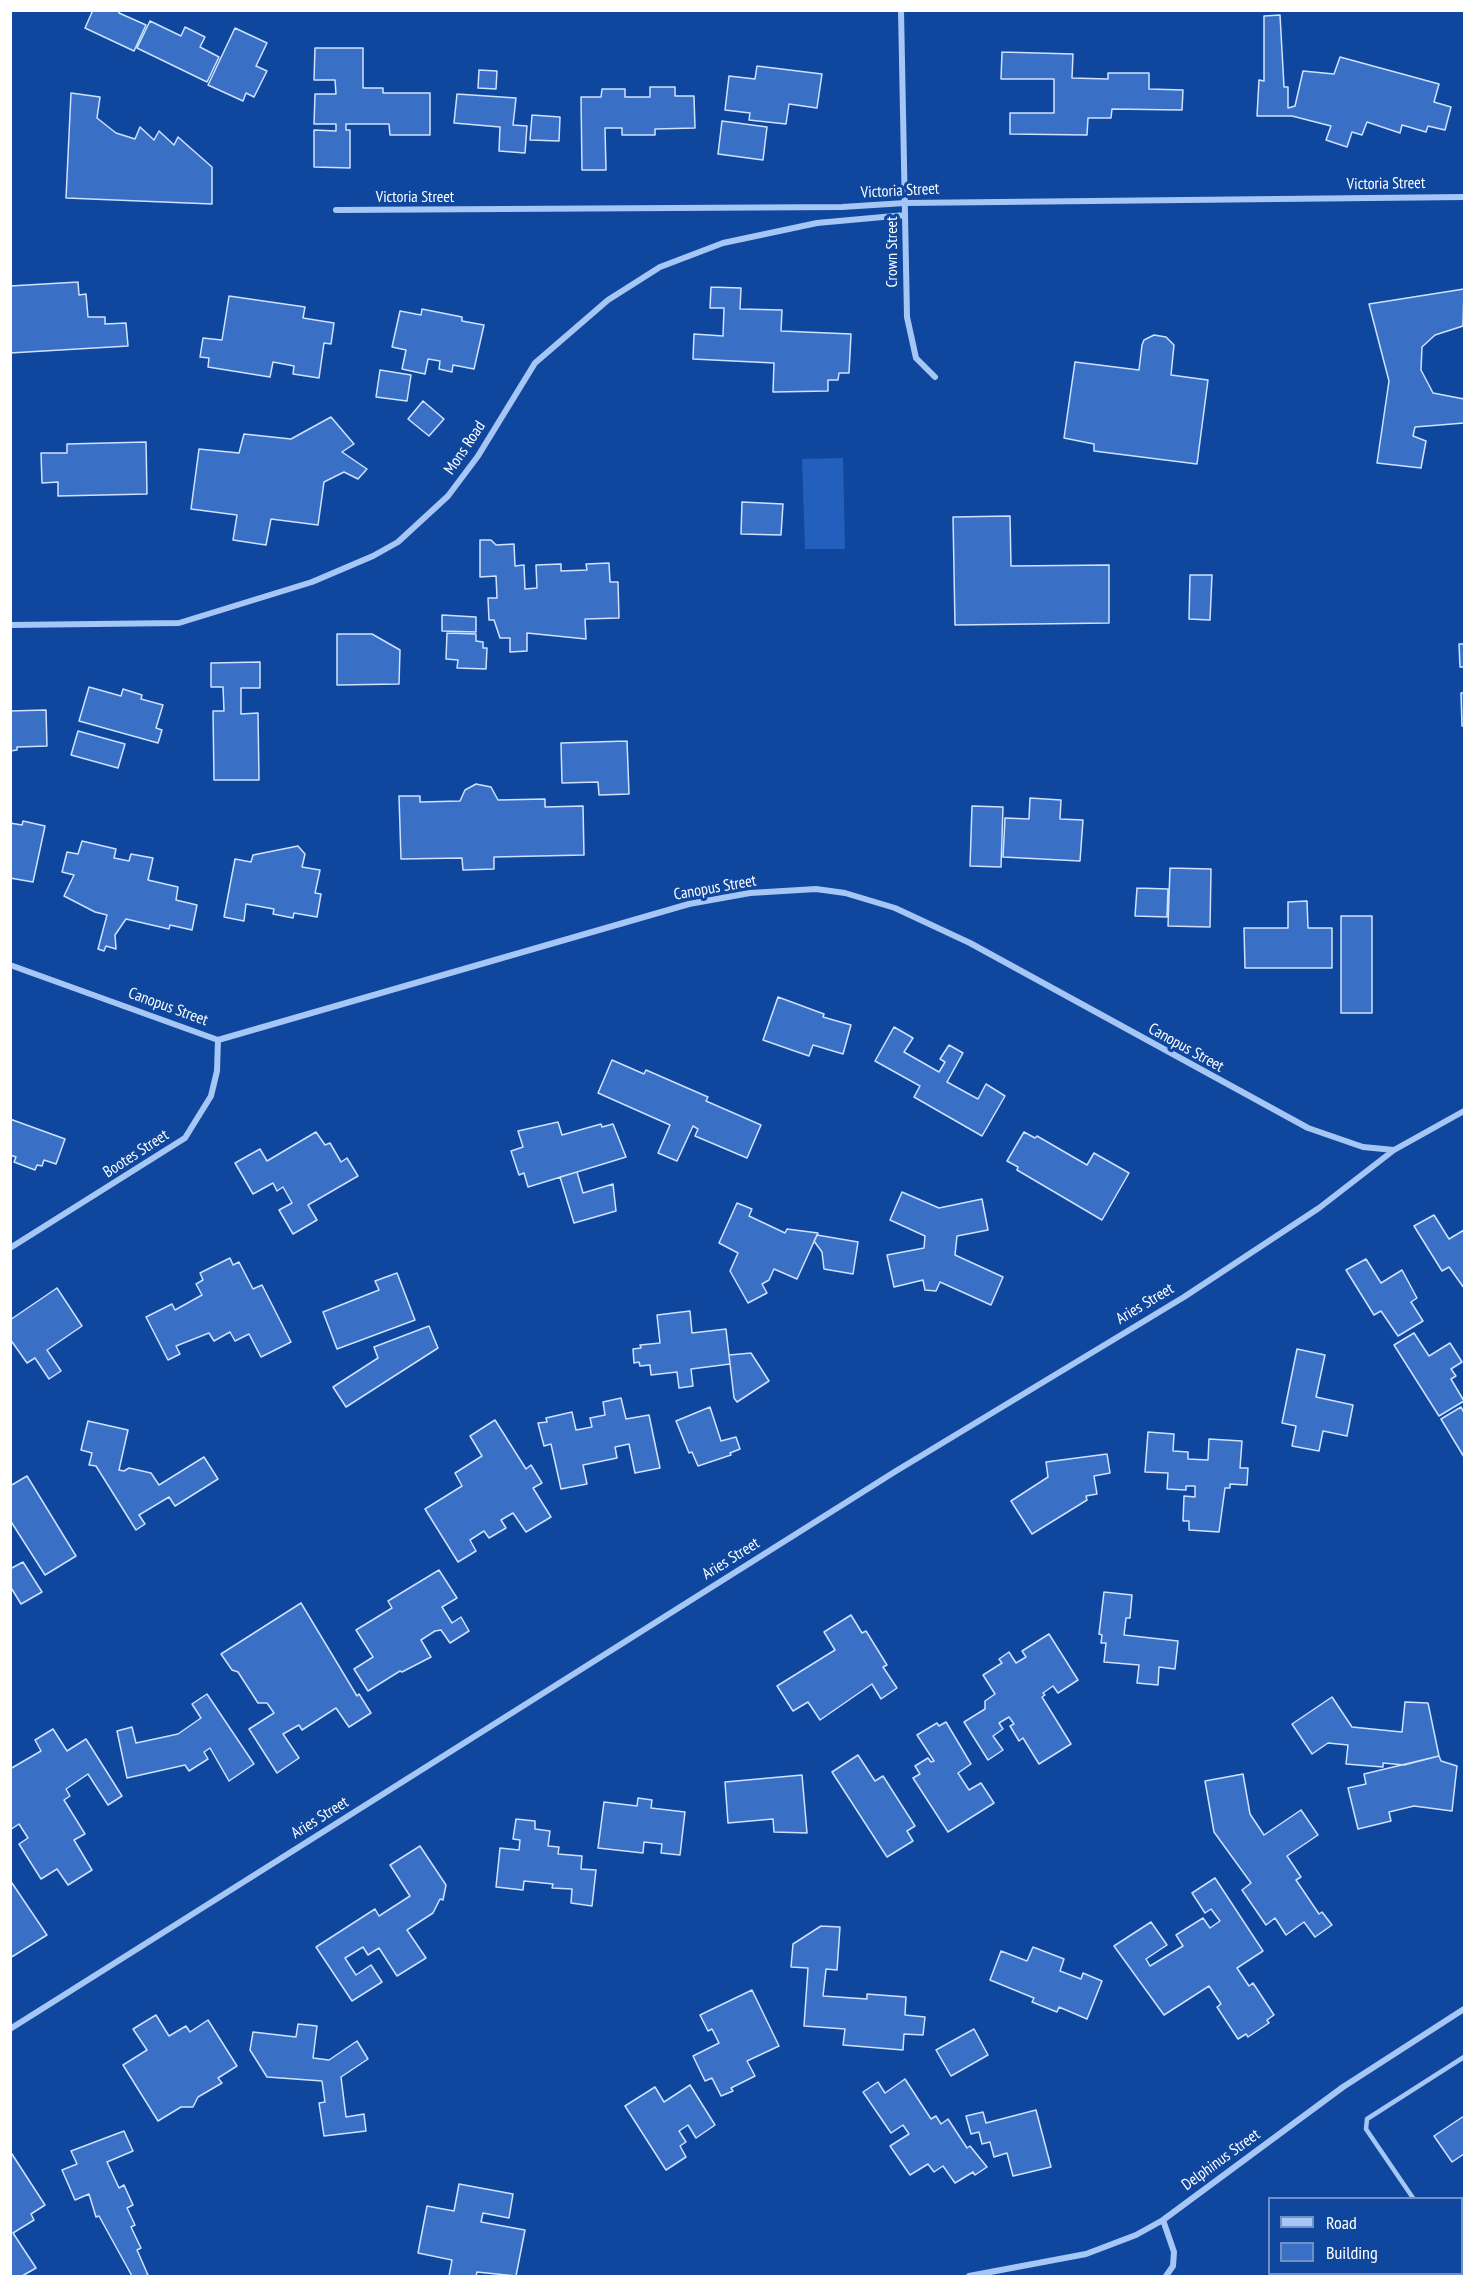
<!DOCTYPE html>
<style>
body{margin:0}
#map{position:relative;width:1475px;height:2287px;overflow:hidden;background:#10479e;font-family:"PT Sans Narrow",sans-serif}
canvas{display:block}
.frame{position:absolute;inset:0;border:12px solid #fff;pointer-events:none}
.legend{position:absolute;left:1268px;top:2197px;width:195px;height:78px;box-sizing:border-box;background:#10479e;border:2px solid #7091c5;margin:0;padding:8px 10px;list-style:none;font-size:18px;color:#fff}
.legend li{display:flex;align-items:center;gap:12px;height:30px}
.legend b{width:30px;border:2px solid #7091c5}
</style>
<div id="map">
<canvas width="1475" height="2287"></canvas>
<div class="frame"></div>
<ul class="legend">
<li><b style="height:8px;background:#a6c6f5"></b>Road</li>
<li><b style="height:16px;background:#3970c6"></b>Building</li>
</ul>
</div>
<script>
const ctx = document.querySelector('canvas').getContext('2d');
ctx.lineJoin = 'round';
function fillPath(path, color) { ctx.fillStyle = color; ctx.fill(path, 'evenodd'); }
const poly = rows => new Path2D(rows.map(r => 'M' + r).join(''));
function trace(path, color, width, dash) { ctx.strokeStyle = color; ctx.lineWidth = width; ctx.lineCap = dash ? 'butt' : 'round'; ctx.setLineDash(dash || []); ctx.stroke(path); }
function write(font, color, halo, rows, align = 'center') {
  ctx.font = font + ' "PT Sans Narrow",sans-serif'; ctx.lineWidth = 6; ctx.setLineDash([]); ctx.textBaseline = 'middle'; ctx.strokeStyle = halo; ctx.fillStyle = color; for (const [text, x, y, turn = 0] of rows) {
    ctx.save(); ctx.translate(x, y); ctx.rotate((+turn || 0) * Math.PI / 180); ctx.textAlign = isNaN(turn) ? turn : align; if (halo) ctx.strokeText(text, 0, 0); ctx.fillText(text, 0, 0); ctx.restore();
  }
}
fillPath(poly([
 [843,458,845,549,805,549,802,459]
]), '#2360bd');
const building = poly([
 [93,10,120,10,119,13,146,25,134,51,85,28,93,10],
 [1280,15,1284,87,1288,87,1288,108,1295,106,1303,71,1334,74,1340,57,1439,84,1434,102,1451,107,1445,130,1428,126,1426,132,1402,125,1400,133,1367,122,1362,135,1352,132,1347,147,1326,140,1331,126,1292,116,1257,116,1259,80,1264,81,1264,16,1280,15],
 [150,21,181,36,185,27,205,37,200,47,219,57,207,82,137,48,150,21],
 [235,28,267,43,256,66,267,71,254,97,246,93,243,101,208,85,235,28],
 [315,48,363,48,363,88,383,88,383,93,430,93,430,135,390,135,389,124,346,124,346,130,350,130,350,168,314,167,314,130,336,131,336,124,314,124,315,94,336,94,335,80,314,80,315,48],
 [1002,52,1073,54,1072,78,1108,79,1108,73,1149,73,1149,89,1183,90,1182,110,1112,109,1111,118,1088,118,1087,135,1010,134,1010,113,1054,113,1054,79,1001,79,1002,52],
 [757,66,822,74,817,108,789,104,786,124,749,120,750,113,725,110,729,76,755,79,757,66],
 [479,70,497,71,496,89,478,88,479,70],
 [650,87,675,87,675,96,694,96,695,128,655,129,655,135,622,135,622,128,605,128,606,170,582,170,581,97,601,97,602,89,625,89,625,97,650,97,650,87],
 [71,93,100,97,97,118,116,133,135,139,140,127,154,140,159,131,174,145,178,137,212,167,212,204,66,198,71,93],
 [457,94,516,98,513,125,527,126,525,153,499,151,500,127,454,123,457,94],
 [532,115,560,117,559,141,530,140,532,115],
 [722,121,767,127,763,160,718,154,722,121],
 [78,282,79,295,86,294,88,317,105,317,105,324,126,323,128,346,10,353,10,286,78,282],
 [711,287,741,288,740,309,782,310,781,331,851,334,849,373,839,373,838,380,828,380,828,391,773,392,774,363,693,359,694,334,723,336,724,308,710,308,711,287],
 [1464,289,1463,326,1435,335,1422,347,1421,370,1433,393,1464,399,1464,423,1415,427,1413,436,1426,441,1421,468,1377,463,1389,381,1369,304,1464,289],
 [229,296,305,307,303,318,334,323,331,344,324,343,319,378,293,374,294,366,273,362,270,377,208,367,209,358,200,357,203,338,222,340,229,296],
 [422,309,462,317,462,321,484,325,474,369,453,365,452,372,439,369,440,361,428,359,425,374,402,369,406,350,392,347,400,311,421,315,422,309],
 [1154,335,1166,337,1174,345,1171,375,1208,380,1197,464,1094,451,1094,444,1064,438,1075,362,1139,370,1142,345,1144,340,1154,335],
 [380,370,411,375,407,401,376,397,380,370],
 [423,401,444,419,429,436,408,419,423,401],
 [331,417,354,444,342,452,367,469,358,479,344,472,324,482,318,525,271,519,266,545,233,540,237,515,191,509,199,449,239,453,244,434,291,439,331,417],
 [146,442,147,494,58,496,58,482,42,483,41,453,67,453,67,444,146,442],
 [742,502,783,504,781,535,741,534,742,502],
 [1010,516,1011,566,1109,565,1109,623,955,625,953,517,1010,516],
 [480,540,491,540,496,545,514,544,515,566,524,565,525,589,537,588,536,565,561,564,561,571,587,570,586,564,609,563,610,582,618,582,619,618,585,619,586,639,527,633,527,651,510,652,510,638,500,638,494,620,489,620,488,598,497,598,496,576,480,577,480,540],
 [1190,575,1212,575,1210,620,1189,619,1190,575],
 [442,615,476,617,476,632,442,631,442,615],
 [447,633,476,634,476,641,483,642,483,648,487,648,486,669,457,668,458,660,446,659,447,633],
 [337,634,372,634,400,650,399,684,337,685,337,634],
 [1459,644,1464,644,1464,667,1460,667,1459,644],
 [260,662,260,688,241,688,241,714,258,713,259,780,214,780,213,711,224,711,223,687,211,687,211,663,260,662],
 [89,687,121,696,123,689,142,695,141,699,163,705,156,728,162,730,158,743,79,721,89,687],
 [1461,693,1464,693,1464,726,1462,726,1461,693],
 [46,710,47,746,17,747,17,750,10,751,10,711,46,710],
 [78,731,125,744,118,768,71,755,78,731],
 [627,741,629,794,599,795,598,782,562,783,561,743,627,741],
 [476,784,491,787,498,800,545,799,545,807,583,806,584,855,494,857,494,869,463,870,462,858,401,859,399,796,420,796,420,802,460,801,465,790,476,784],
 [1030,798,1061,800,1060,819,1083,820,1080,861,1003,857,1005,818,1029,819,1030,798],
 [972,806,1003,807,1001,867,970,866,972,806],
 [23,821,45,826,33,882,10,878,10,823,22,825,23,821],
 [82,841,116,849,114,858,129,861,131,854,153,858,148,880,178,887,176,900,197,905,192,930,170,925,169,929,126,919,115,935,116,949,106,946,104,951,98,949,107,915,95,912,64,896,74,875,62,872,67,852,78,854,82,841],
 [298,846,305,854,302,867,320,870,315,893,321,894,317,917,294,913,293,918,273,914,274,909,246,904,244,921,224,917,235,859,251,862,253,855,298,846],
 [1170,868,1211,869,1210,927,1168,926,1170,868],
 [1137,888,1168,889,1167,917,1135,916,1137,888],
 [1307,901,1308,928,1332,928,1332,968,1245,968,1244,928,1288,928,1288,902,1307,901],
 [1341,916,1372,916,1372,1013,1341,1013,1341,916],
 [778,997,824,1014,823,1017,851,1025,843,1054,813,1045,809,1056,763,1040,778,997],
 [894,1027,913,1038,904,1052,939,1072,945,1062,940,1059,949,1045,963,1053,947,1082,978,1099,986,1084,1005,1096,982,1136,914,1097,920,1086,875,1061,894,1027],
 [612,1060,644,1074,646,1070,708,1097,706,1101,761,1125,747,1158,695,1136,698,1129,693,1126,677,1161,658,1153,670,1125,598,1093,612,1060],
 [10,1119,65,1139,56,1164,44,1160,42,1166,37,1165,35,1170,14,1162,16,1157,10,1155,10,1119],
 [558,1122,562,1135,601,1124,602,1127,613,1124,626,1157,528,1187,524,1173,519,1175,511,1151,523,1147,518,1131,558,1122],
 [316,1132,325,1145,330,1143,341,1162,347,1158,358,1176,308,1205,317,1220,293,1234,279,1210,292,1203,283,1187,277,1191,273,1183,253,1194,235,1163,260,1149,267,1161,316,1132],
 [1024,1132,1035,1138,1037,1136,1087,1165,1094,1153,1129,1173,1102,1220,1017,1170,1018,1167,1007,1161,1024,1132],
 [577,1172,583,1193,613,1184,616,1211,574,1223,560,1177,577,1172],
 [902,1192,939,1208,982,1199,988,1230,957,1236,955,1255,1003,1277,991,1305,940,1282,936,1291,925,1290,923,1280,894,1287,887,1255,924,1248,925,1236,890,1220,902,1192],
 [737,1203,752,1209,749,1216,785,1233,787,1229,818,1233,797,1279,774,1269,769,1280,762,1284,767,1293,748,1303,730,1271,738,1253,719,1243,737,1203],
 [1434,1215,1449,1239,1464,1230,1464,1288,1449,1267,1442,1271,1414,1226,1434,1215],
 [817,1235,858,1242,853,1274,824,1269,822,1252,814,1241,817,1235],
 [230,1258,233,1265,239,1262,253,1289,262,1285,291,1342,261,1357,249,1334,235,1341,230,1332,214,1341,209,1333,176,1346,180,1354,168,1360,146,1317,172,1304,175,1310,202,1295,196,1284,203,1280,200,1273,230,1258],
 [1366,1259,1381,1283,1402,1270,1417,1298,1411,1302,1423,1321,1398,1336,1381,1311,1374,1315,1346,1270,1366,1259],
 [397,1273,415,1320,337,1349,323,1312,379,1290,375,1281,397,1273],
 [57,1288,82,1326,47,1350,61,1371,49,1379,35,1358,27,1363,10,1339,10,1320,57,1288],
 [690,1311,692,1333,726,1329,730,1364,691,1369,693,1386,679,1388,677,1372,651,1375,650,1365,640,1366,639,1362,634,1363,633,1349,641,1348,640,1345,660,1343,657,1315,690,1311],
 [429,1326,438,1348,346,1407,333,1387,378,1358,374,1347,429,1326],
 [1414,1333,1429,1356,1450,1343,1462,1362,1451,1369,1456,1376,1451,1379,1464,1401,1439,1416,1394,1345,1414,1333],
 [1297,1349,1325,1355,1316,1397,1353,1405,1347,1436,1323,1431,1319,1451,1292,1446,1296,1426,1282,1423,1297,1349],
 [751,1353,769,1381,737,1402,734,1398,729,1355,751,1353],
 [621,1398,626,1419,649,1415,660,1468,635,1473,629,1444,615,1447,617,1458,583,1465,587,1484,561,1489,551,1444,544,1446,538,1423,547,1422,546,1418,572,1412,576,1430,592,1427,590,1418,605,1415,603,1402,621,1398],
 [710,1407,721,1441,736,1437,740,1449,730,1453,731,1455,698,1466,692,1452,689,1453,676,1421,710,1407],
 [1461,1407,1464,1413,1464,1457,1441,1419,1461,1407],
 [495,1420,526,1469,531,1465,542,1483,533,1488,551,1517,526,1532,513,1513,501,1520,506,1528,489,1538,484,1531,470,1540,476,1551,458,1562,425,1509,462,1486,455,1473,482,1456,470,1436,495,1420],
 [88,1421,128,1430,119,1470,124,1471,129,1468,151,1473,159,1485,204,1457,218,1479,175,1506,169,1497,139,1515,145,1524,136,1530,96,1466,89,1465,92,1453,81,1450,88,1421],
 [1148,1432,1174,1434,1173,1451,1188,1452,1188,1459,1208,1460,1209,1439,1242,1441,1240,1468,1248,1468,1247,1485,1230,1484,1230,1488,1225,1488,1219,1532,1189,1530,1189,1521,1183,1521,1184,1496,1195,1497,1195,1486,1186,1486,1186,1490,1167,1489,1168,1473,1145,1472,1148,1432],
 [1107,1454,1110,1473,1094,1476,1097,1494,1086,1496,1087,1500,1032,1534,1011,1501,1048,1477,1046,1462,1107,1454],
 [27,1476,76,1556,45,1575,10,1520,10,1486,27,1476],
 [23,1562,42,1592,21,1604,10,1586,10,1569,23,1562],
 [439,1570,457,1598,442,1607,452,1623,461,1617,469,1631,450,1643,441,1630,435,1631,421,1640,431,1657,402,1672,400,1671,368,1691,354,1669,373,1657,356,1630,392,1608,388,1601,439,1570],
 [1104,1592,1132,1595,1130,1618,1126,1618,1124,1635,1178,1641,1175,1669,1159,1667,1158,1685,1137,1683,1139,1665,1104,1662,1106,1643,1101,1643,1102,1635,1099,1634,1104,1592],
 [301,1603,357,1696,359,1694,371,1713,349,1727,336,1708,302,1730,299,1725,283,1734,299,1758,277,1773,249,1729,274,1713,267,1703,258,1703,238,1672,232,1670,221,1654,301,1603],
 [851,1615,862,1633,866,1631,887,1665,883,1667,897,1688,881,1699,872,1684,820,1720,808,1702,793,1711,777,1686,835,1650,824,1632,851,1615],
 [1049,1634,1078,1680,1058,1693,1053,1686,1043,1693,1045,1695,1042,1697,1071,1744,1039,1764,1023,1738,1019,1741,1010,1726,1014,1724,1009,1717,999,1723,1003,1729,993,1736,1003,1750,988,1760,964,1722,985,1709,985,1701,995,1694,983,1675,1002,1663,999,1659,1009,1652,1016,1663,1026,1657,1022,1651,1049,1634],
 [207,1694,254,1764,229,1781,210,1748,204,1752,208,1759,189,1771,185,1765,127,1778,117,1731,132,1727,136,1743,178,1734,201,1718,192,1704,207,1694],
 [1332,1697,1352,1727,1402,1732,1405,1702,1428,1703,1439,1756,1404,1765,1383,1763,1383,1767,1346,1764,1348,1745,1328,1743,1312,1754,1292,1724,1332,1697],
 [946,1722,971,1764,958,1773,969,1790,981,1783,994,1803,948,1832,913,1778,920,1774,915,1766,928,1758,931,1762,934,1761,917,1735,937,1723,939,1726,946,1722],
 [53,1729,67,1751,86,1739,122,1796,108,1805,88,1774,66,1789,70,1796,64,1800,85,1834,74,1840,92,1870,68,1885,57,1869,41,1879,19,1844,28,1838,19,1824,10,1830,10,1769,41,1751,35,1740,53,1729],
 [858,1755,875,1781,883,1776,915,1826,907,1831,913,1841,887,1857,832,1772,858,1755],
 [1439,1756,1441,1761,1457,1766,1452,1811,1414,1806,1389,1812,1391,1821,1358,1829,1348,1788,1366,1784,1364,1774,1439,1756],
 [1243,1774,1250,1814,1264,1835,1301,1810,1318,1835,1287,1856,1301,1877,1296,1880,1319,1914,1322,1912,1332,1925,1315,1937,1304,1922,1286,1935,1275,1918,1266,1925,1242,1890,1251,1883,1214,1832,1205,1781,1243,1774],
 [802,1775,807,1833,774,1832,773,1819,728,1823,725,1782,802,1775],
 [638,1798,652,1800,651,1808,685,1812,680,1855,661,1853,662,1844,644,1842,643,1853,598,1848,604,1802,637,1806,638,1798],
 [516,1819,535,1821,535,1829,550,1831,548,1846,559,1847,558,1854,582,1856,581,1869,596,1870,592,1906,571,1903,572,1889,552,1888,553,1884,524,1881,523,1890,496,1887,500,1848,519,1850,520,1840,513,1839,516,1819],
 [420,1846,446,1885,443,1900,440,1899,433,1913,407,1930,426,1958,397,1976,379,1948,368,1955,363,1947,345,1958,356,1975,371,1965,382,1982,352,2001,316,1947,375,1909,379,1916,410,1896,390,1865,420,1846],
 [1215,1878,1263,1951,1237,1968,1249,1986,1253,1983,1274,2015,1267,2020,1269,2023,1248,2037,1246,2034,1238,2039,1217,2007,1221,2004,1209,1986,1164,2015,1114,1946,1151,1922,1167,1945,1146,1959,1150,1966,1183,1946,1176,1935,1203,1918,1210,1928,1220,1921,1211,1909,1205,1913,1192,1893,1215,1878],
 [10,1880,47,1935,10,1958,10,1880],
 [821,1926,840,1927,837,1970,826,1969,823,1996,867,1999,867,1994,906,1997,905,2015,925,2017,923,2035,904,2034,903,2050,843,2045,845,2029,804,2026,808,1968,791,1967,793,1944,821,1926],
 [1033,1947,1064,1959,1060,1971,1081,1979,1083,1973,1102,1981,1087,2019,1059,2007,1057,2012,1032,2002,1034,1998,990,1980,1001,1951,1027,1961,1033,1947],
 [752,1990,779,2046,747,2061,755,2076,731,2088,733,2091,721,2096,712,2078,705,2081,693,2056,719,2043,712,2029,708,2031,700,2015,752,1990],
 [156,2015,169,2036,186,2026,190,2032,208,2020,237,2066,218,2078,222,2083,198,2097,193,2107,181,2107,158,2121,123,2065,147,2050,133,2029,156,2015],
 [298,2024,317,2026,313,2058,329,2060,357,2041,368,2059,341,2077,346,2117,364,2114,366,2131,324,2136,319,2103,325,2102,322,2081,267,2077,250,2050,253,2032,296,2037,298,2024],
 [974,2029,988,2055,951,2076,936,2050,974,2029],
 [905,2079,931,2119,936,2116,941,2124,948,2119,967,2148,970,2146,987,2167,975,2175,973,2172,955,2183,943,2166,934,2172,928,2164,910,2175,890,2146,909,2134,903,2125,891,2133,863,2092,878,2082,885,2093,905,2079],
 [690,2085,715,2125,696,2138,688,2125,679,2131,686,2142,680,2146,686,2157,666,2170,625,2106,655,2087,664,2102,690,2085],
 [1036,2110,1051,2167,1013,2176,1007,2153,994,2157,990,2142,982,2144,979,2132,971,2134,966,2116,983,2112,986,2123,1036,2110],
 [1464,2116,1464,2154,1452,2162,1434,2136,1464,2116],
 [124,2131,133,2151,107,2162,119,2188,124,2185,133,2205,127,2208,135,2225,131,2227,141,2248,137,2250,148,2275,144,2276,132,2276,99,2216,96,2217,89,2194,75,2200,62,2170,77,2164,71,2151,124,2131],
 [10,2151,45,2205,31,2214,34,2220,13,2233,36,2268,22,2276,10,2276,10,2151],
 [459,2184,513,2194,509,2218,483,2213,481,2222,525,2230,516,2276,477,2272,476,2276,449,2276,452,2260,418,2253,427,2206,454,2211,459,2184],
 [1331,2274,1374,2274,1375,2276,1333,2276,1331,2274]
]);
fillPath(building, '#3970c6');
trace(building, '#cfe2fe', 1.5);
trace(poly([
 [1413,2198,1366,2129,1367,2119,1464,2057],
 [1462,2271,1464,2275]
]), '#a6c6f5', 4.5);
trace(poly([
 [901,10,907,317,916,358,935,377],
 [336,210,842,207,905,203,1464,197],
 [10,625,179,623,312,582,373,556,398,542,448,496,478,456,535,363,608,300,660,267,723,243,817,223,905,215],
 [10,965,218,1040,689,904,750,893,816,889,845,893,895,908,970,943,1308,1128,1363,1147,1394,1150],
 [10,1248,185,1138,211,1096,217,1071,218,1040],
 [10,2029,896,1471,1184,1297,1319,1208,1394,1150,1464,1111],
 [1163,2220,1174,2252,1173,2266,1166,2276],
 [969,2276,1086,2254,1136,2235,1163,2220,1343,2087,1464,2009]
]), '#a6c6f5', 6);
write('16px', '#fff', '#10479e', [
 ["Victoria Street",1386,184,-1],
 ["Victoria Street",900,191,-3],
 ["Victoria Street",415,197],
 ["Crown Street",892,252,-90],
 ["Mons Road",465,448,-56],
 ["Canopus Street",715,888,-10],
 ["Canopus Street",168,1007,20],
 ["Canopus Street",1186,1048,29],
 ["Bootes Street",136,1154,-33],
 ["Aries Street",1145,1304,-31],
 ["Aries Street",731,1559,-32],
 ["Aries Street",320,1818,-32],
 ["Delphinus Street",1221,2160,-36]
]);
</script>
